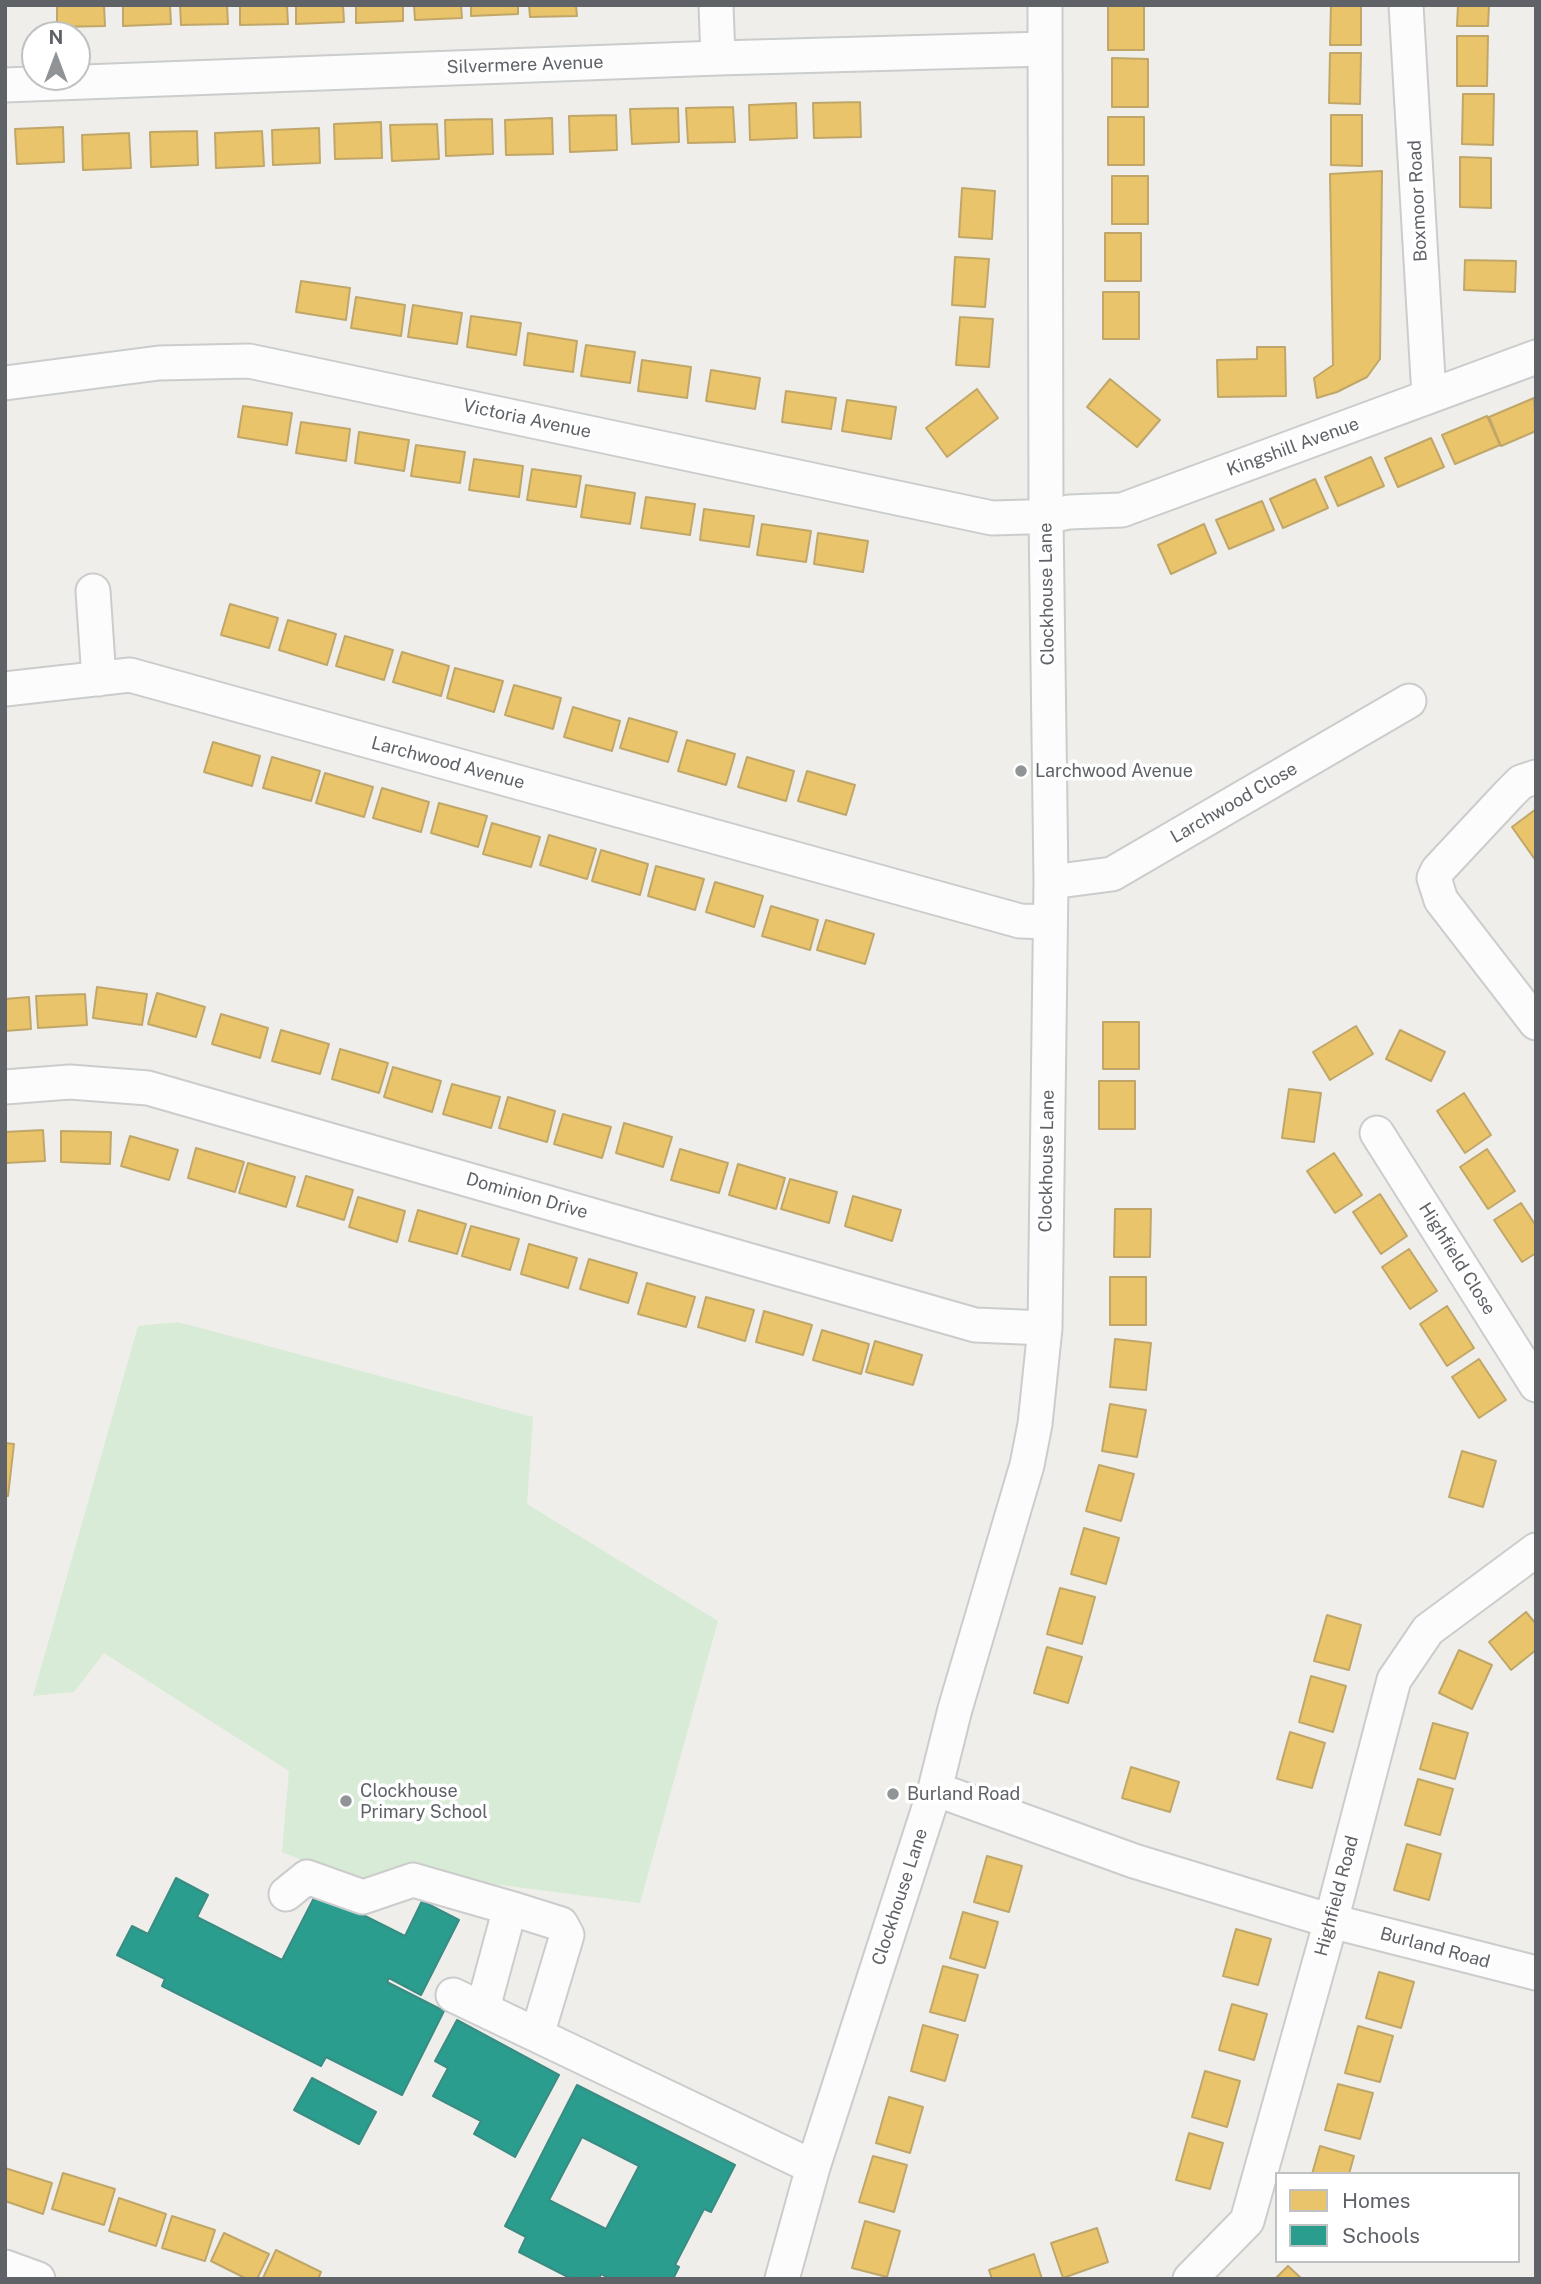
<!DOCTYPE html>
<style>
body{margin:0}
#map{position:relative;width:1541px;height:2284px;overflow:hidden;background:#efeeea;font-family:"Public Sans",sans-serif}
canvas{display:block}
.frame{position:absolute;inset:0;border:7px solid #5f6368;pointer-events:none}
.legend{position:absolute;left:1275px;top:2172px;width:245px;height:91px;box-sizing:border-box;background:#fff;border:2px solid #bfc1c3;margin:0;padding:9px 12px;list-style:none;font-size:21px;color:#5f6368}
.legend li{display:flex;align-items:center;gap:14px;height:35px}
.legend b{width:35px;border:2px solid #bfc1c3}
.north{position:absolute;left:21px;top:21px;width:70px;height:70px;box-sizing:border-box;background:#fff;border:2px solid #bfc1c3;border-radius:50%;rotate:0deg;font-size:19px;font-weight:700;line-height:28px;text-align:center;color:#5f6368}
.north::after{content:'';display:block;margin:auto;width:24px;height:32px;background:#919496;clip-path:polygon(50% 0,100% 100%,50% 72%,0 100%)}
</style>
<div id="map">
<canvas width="1541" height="2284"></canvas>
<div class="frame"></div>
<ul class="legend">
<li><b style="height:19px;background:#e9c46a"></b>Homes</li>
<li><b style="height:19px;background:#2a9d8f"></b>Schools</li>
</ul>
<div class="north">N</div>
</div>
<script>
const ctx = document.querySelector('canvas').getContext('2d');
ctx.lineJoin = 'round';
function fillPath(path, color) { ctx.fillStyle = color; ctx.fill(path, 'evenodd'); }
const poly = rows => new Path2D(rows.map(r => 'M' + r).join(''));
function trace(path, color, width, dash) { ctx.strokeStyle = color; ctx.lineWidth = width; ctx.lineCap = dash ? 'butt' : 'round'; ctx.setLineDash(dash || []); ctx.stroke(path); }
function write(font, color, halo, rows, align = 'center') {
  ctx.font = font + ' "Public Sans",sans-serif'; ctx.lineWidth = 7; ctx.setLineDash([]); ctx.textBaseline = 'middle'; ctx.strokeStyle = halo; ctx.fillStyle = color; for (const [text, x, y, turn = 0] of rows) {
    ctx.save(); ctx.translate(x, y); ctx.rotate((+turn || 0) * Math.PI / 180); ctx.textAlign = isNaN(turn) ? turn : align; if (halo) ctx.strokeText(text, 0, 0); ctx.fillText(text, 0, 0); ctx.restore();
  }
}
fillPath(poly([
 [178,1322,533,1417,527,1504,718,1621,640,1903,408,1873,364,1886,282,1852,289,1771,104,1653,74,1692,33,1696,138,1326]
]), '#d8ebd6');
const homes = poly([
 [57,5,104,5,105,26,57,27,57,5],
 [123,5,170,5,171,24,123,26,123,5],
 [180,5,227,5,228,24,181,25,180,5],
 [240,5,287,5,288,24,240,25,240,5],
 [296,5,343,5,344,22,296,24,296,5],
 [356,5,403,5,403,21,356,23,356,5],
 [414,5,461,5,462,18,415,20,414,5],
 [471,5,518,5,518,14,471,16,471,5],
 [529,5,576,5,577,16,530,17,529,5],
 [1108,5,1144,5,1144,50,1108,50,1108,5],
 [1331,5,1361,5,1361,45,1330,45,1331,5],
 [1458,5,1489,5,1488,26,1457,26,1458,5],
 [1457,36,1488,36,1487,86,1457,86,1457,36],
 [1330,53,1361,53,1360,104,1329,103,1330,53],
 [1112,58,1148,59,1148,107,1112,107,1112,58],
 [1463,94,1494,94,1493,145,1462,144,1463,94],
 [860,102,861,137,814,138,813,103,860,102],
 [796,103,797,138,750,140,749,105,796,103],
 [733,107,735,142,688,143,686,108,733,107],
 [678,108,679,142,632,144,630,109,678,108],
 [616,115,617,150,570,152,569,116,616,115],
 [1331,115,1362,115,1362,166,1331,165,1331,115],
 [1108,117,1144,117,1144,165,1108,165,1108,117],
 [552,118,553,154,506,155,505,120,552,118],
 [492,119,493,154,446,156,445,120,492,119],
 [381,122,382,158,335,159,334,124,381,122],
 [437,124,439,159,392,161,390,125,437,124],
 [63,127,64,162,17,164,15,129,63,127],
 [319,128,320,163,273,165,272,130,319,128],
 [197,131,198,165,151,167,150,132,197,131],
 [262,131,264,166,216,168,215,133,262,131],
 [129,133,131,168,83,170,82,135,129,133],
 [1460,157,1491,158,1491,208,1460,207,1460,157],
 [1382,171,1380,359,1367,377,1337,392,1317,398,1314,378,1333,365,1330,174,1382,171],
 [1112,176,1148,176,1148,224,1112,224,1112,176],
 [962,188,995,191,992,239,959,237,962,188],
 [1105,233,1141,233,1141,281,1105,281,1105,233],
 [955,257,989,259,985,307,952,305,955,257],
 [1465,260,1516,261,1515,292,1464,290,1465,260],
 [301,281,350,288,346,320,296,312,301,281],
 [1103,292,1139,292,1139,339,1103,339,1103,292],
 [356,297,405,305,401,336,351,328,356,297],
 [413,305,462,313,457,344,408,337,413,305],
 [471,316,521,323,516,355,467,347,471,316],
 [960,317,993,319,989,367,956,365,960,317],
 [528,333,577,341,573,372,524,365,528,333],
 [586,345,635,352,630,383,581,376,586,345],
 [1257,347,1285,347,1286,396,1218,397,1217,360,1257,359,1257,347],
 [642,360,691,367,687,398,638,391,642,360],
 [711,370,760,378,755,409,706,401,711,370],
 [1110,379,1160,420,1137,447,1087,407,1110,379],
 [977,389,998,418,947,457,926,428,977,389],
 [786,391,836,398,831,429,782,422,786,391],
 [1534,398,1536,431,1501,446,1489,417,1534,398],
 [847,400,896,407,891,439,842,431,847,400],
 [243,406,292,413,287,445,238,437,243,406],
 [1487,416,1500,445,1455,464,1442,435,1487,416],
 [301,422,350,429,346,461,296,453,301,422],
 [359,432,409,440,404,471,355,463,359,432],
 [1431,438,1444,467,1398,487,1385,458,1431,438],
 [416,445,465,452,460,483,411,476,416,445],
 [1371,457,1384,486,1338,506,1325,477,1371,457],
 [474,459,523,466,519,497,469,490,474,459],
 [532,469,581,476,576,507,527,500,532,469],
 [1315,479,1328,508,1283,528,1270,499,1315,479],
 [586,485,635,493,630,524,581,517,586,485],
 [646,497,695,504,690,535,641,528,646,497],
 [1262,501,1274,530,1229,549,1216,520,1262,501],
 [704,509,754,516,749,547,700,540,704,509],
 [762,524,811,531,806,562,757,555,762,524],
 [1204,524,1216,553,1171,574,1158,545,1204,524],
 [818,533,868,541,863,572,814,564,818,533],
 [230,604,278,618,269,648,221,635,230,604],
 [288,620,336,634,327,665,279,650,288,620],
 [345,636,393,650,384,680,336,666,345,636],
 [402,652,449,666,441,696,393,682,402,652],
 [455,668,503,681,494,712,447,698,455,668],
 [514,685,561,698,553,729,505,715,514,685],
 [573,707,620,721,612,751,564,737,573,707],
 [629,718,677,732,668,762,620,748,629,718],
 [687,740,735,754,726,785,678,771,687,740],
 [213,742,260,756,252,786,204,772,213,742],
 [272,757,320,771,311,801,263,788,272,757],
 [747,757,794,771,786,801,738,787,747,757],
 [807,771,855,785,846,815,798,801,807,771],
 [325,773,373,787,364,817,316,803,325,773],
 [382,788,429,802,421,832,373,818,382,788],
 [439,803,487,816,478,847,431,833,439,803],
 [1536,809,1536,861,1512,827,1536,809],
 [492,823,540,837,531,867,483,854,492,823],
 [549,835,596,849,587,879,540,865,549,835],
 [601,850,648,864,640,895,592,881,601,850],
 [656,866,704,879,695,910,648,896,656,866],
 [715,882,763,896,754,927,706,912,715,882],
 [771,906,818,920,810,950,762,936,771,906],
 [826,920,874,934,865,964,817,950,826,920],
 [97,987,147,994,142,1025,93,1018,97,987],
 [157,993,205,1007,196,1037,148,1024,157,993],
 [85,994,87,1025,38,1028,36,996,85,994],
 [29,997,31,1029,5,1031,5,999,29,997],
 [221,1014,268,1028,260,1058,212,1044,221,1014],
 [1103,1022,1139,1022,1139,1069,1103,1069,1103,1022],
 [1356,1026,1373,1054,1330,1080,1313,1052,1356,1026],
 [281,1030,329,1044,320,1074,272,1061,281,1030],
 [1400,1030,1445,1052,1431,1081,1386,1059,1400,1030],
 [340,1049,388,1063,379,1093,332,1079,340,1049],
 [393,1067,441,1081,432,1112,384,1097,393,1067],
 [1099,1081,1135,1081,1135,1129,1099,1129,1099,1081],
 [452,1084,500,1097,491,1128,443,1114,452,1084],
 [1289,1089,1321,1093,1314,1142,1282,1138,1289,1089],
 [1464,1093,1491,1135,1465,1153,1437,1111,1464,1093],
 [508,1097,555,1111,547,1142,499,1128,508,1097],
 [563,1114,611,1127,602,1158,554,1144,563,1114],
 [624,1123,672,1137,663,1167,616,1153,624,1123],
 [43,1130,45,1161,5,1163,5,1132,43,1130],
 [61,1131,111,1132,110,1164,61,1162,61,1131],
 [130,1136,178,1150,169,1180,121,1166,130,1136],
 [196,1148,244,1162,235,1192,188,1178,196,1148],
 [680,1149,728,1163,719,1193,671,1180,680,1149],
 [1487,1149,1515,1191,1488,1209,1460,1167,1487,1149],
 [1334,1153,1362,1195,1335,1213,1307,1171,1334,1153],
 [248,1163,295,1177,286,1207,239,1193,248,1163],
 [738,1164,785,1178,776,1209,729,1195,738,1164],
 [306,1176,353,1190,344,1220,297,1206,306,1176],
 [790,1179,837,1192,829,1223,781,1209,790,1179],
 [1380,1194,1407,1236,1381,1254,1353,1212,1380,1194],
 [853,1196,901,1210,892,1241,845,1226,853,1196],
 [358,1197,405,1211,397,1242,349,1227,358,1197],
 [1521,1203,1536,1226,1536,1253,1522,1262,1494,1220,1521,1203],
 [1115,1209,1151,1209,1150,1257,1114,1257,1115,1209],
 [418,1210,466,1224,457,1254,409,1241,418,1210],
 [471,1226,519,1239,510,1270,462,1256,471,1226],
 [529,1244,577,1258,568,1288,521,1274,529,1244],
 [1409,1249,1437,1291,1410,1309,1382,1267,1409,1249],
 [589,1259,637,1273,628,1303,580,1289,589,1259],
 [1110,1277,1146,1277,1146,1325,1110,1325,1110,1277],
 [647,1283,695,1297,686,1327,638,1314,647,1283],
 [706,1297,754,1310,745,1341,698,1327,706,1297],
 [1447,1306,1474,1348,1447,1366,1420,1324,1447,1306],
 [764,1311,812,1325,803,1355,756,1342,764,1311],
 [822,1330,869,1344,861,1374,813,1360,822,1330],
 [1115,1339,1151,1343,1146,1390,1110,1387,1115,1339],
 [875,1341,922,1355,913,1385,866,1372,875,1341],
 [1479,1359,1506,1400,1479,1418,1452,1377,1479,1359],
 [1110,1404,1146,1410,1137,1457,1102,1451,1110,1404],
 [5,1443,14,1444,8,1496,5,1496,5,1443],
 [1462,1451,1496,1461,1483,1507,1449,1497,1462,1451],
 [1099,1465,1134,1474,1121,1521,1086,1511,1099,1465],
 [1084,1528,1119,1538,1106,1584,1071,1574,1084,1528],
 [1060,1588,1095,1597,1082,1644,1047,1634,1060,1588],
 [1526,1612,1536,1624,1536,1650,1511,1670,1489,1642,1526,1612],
 [1327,1615,1361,1625,1349,1670,1314,1661,1327,1615],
 [1047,1647,1082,1657,1068,1703,1034,1693,1047,1647],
 [1459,1650,1492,1665,1472,1709,1439,1693,1459,1650],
 [1311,1676,1346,1686,1333,1732,1299,1722,1311,1676],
 [1433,1723,1468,1733,1455,1779,1420,1769,1433,1723],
 [1290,1732,1325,1743,1312,1788,1277,1779,1290,1732],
 [1131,1767,1179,1782,1170,1812,1122,1798,1131,1767],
 [1418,1779,1453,1789,1440,1835,1405,1825,1418,1779],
 [1407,1844,1441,1854,1429,1900,1394,1890,1407,1844],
 [987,1856,1022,1866,1009,1912,974,1902,987,1856],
 [963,1912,998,1922,985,1968,950,1958,963,1912],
 [1236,1929,1271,1939,1258,1985,1223,1976,1236,1929],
 [943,1966,978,1975,965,2021,930,2012,943,1966],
 [1379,1972,1414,1982,1401,2028,1366,2018,1379,1972],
 [1232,2004,1267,2014,1254,2060,1219,2050,1232,2004],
 [923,2025,958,2035,945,2081,911,2071,923,2025],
 [1358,2026,1393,2036,1380,2082,1345,2073,1358,2026],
 [1205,2071,1240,2081,1227,2127,1192,2117,1205,2071],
 [1338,2084,1373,2093,1360,2139,1325,2130,1338,2084],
 [889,2097,923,2107,910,2153,876,2143,889,2097],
 [1189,2133,1223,2143,1210,2189,1176,2180,1189,2133],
 [1320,2146,1354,2156,1349,2174,1312,2174,1320,2146],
 [873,2156,907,2165,894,2212,859,2202,873,2156],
 [5,2168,52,2183,43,2214,5,2201,5,2168],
 [63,2173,115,2189,104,2225,52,2209,63,2173],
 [119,2198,166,2214,156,2246,109,2231,119,2198],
 [172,2216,215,2230,205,2261,162,2248,172,2216],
 [865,2221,900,2231,887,2277,852,2268,865,2221],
 [1097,2228,1108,2262,1063,2278,1051,2243,1097,2228],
 [224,2233,269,2254,257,2279,247,2279,211,2261,224,2233],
 [276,2250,321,2272,318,2279,263,2278,276,2250],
 [1034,2254,1042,2279,992,2279,989,2270,1034,2254],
 [1288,2266,1302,2279,1275,2279,1288,2266]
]);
fillPath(homes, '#e9c46a');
trace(homes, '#c0a769', 2);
const schools = poly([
 [176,1878,208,1895,197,1917,282,1960,317,1892,405,1936,422,1901,459,1920,421,1995,389,1978,387,1982,444,2011,402,2095,326,2057,321,2066,162,1986,165,1979,117,1955,132,1926,148,1934,176,1878],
 [457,2020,559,2075,515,2157,474,2134,481,2121,433,2096,448,2068,435,2061,457,2020],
 [312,2078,376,2112,359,2144,294,2110,312,2078],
 [577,2085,735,2165,711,2212,704,2209,675,2265,679,2267,673,2279,610,2279,601,2274,599,2279,572,2279,519,2252,526,2237,505,2226,577,2085],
 [582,2137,639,2166,606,2229,549,2200,582,2137]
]);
fillPath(schools, '#2a9d8f');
trace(schools, '#3a8c83', 2);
const minor = poly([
 [716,5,718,58],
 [1406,5,1429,396],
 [5,85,718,58,1045,49],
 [5,383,159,363,249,361,992,518,1027,517,1046,517,1069,512,1122,510,1536,357],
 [93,591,99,679],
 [5,689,130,675,1020,921,1050,922],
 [1536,777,1521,782,1509,794,1438,870,1434,878,1441,900,1536,1023],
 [1051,882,1112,874,1409,701],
 [5,1087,70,1082,148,1088,975,1325,1045,1328],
 [1377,1133,1536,1385],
 [935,1789,1134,1861,1331,1921,1536,1973],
 [286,1894,307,1877,363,1897,413,1880,510,1908],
 [453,1995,813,2167],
 [483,2008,510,1908,561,1924,567,1935,537,2035],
 [5,2267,38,2279],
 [782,2279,813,2167,935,1789,955,1709,1027,1465,1035,1424,1045,1328,1051,882,1046,517,1045,5],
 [1190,2279,1247,2221,1331,1921,1394,1680,1428,1630,1536,1550]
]);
trace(minor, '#cbcccc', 37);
trace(minor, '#fdfcfc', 33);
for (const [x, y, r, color] of [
 [1021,771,7,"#919496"],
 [893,1794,7,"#919496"],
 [346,1801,7,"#919496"]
]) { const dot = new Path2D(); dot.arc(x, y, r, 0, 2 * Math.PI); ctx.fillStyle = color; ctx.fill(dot); trace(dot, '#fff', 2.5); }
write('18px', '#5f6368', '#fff', [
 ["Silvermere Avenue",525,65,-2],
 ["Boxmoor Road",1418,201,-93],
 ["Victoria Avenue",527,419,12],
 ["Kingshill Avenue",1293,447,-20],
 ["Clockhouse Lane",1047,594,-91],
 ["Larchwood Avenue",448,763,15],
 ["Larchwood Close",1234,803,-30],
 ["Clockhouse Lane",1047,1161,-89],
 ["Dominion Drive",527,1196,16],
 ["Highfield Close",1457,1259,58],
 ["Highfield Road",1337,1896,-75],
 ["Clockhouse Lane",900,1897,-72],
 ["Burland Road",1435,1948,15]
]);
write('18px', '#5f6368', '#fff', [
 ["Larchwood Avenue",1035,771],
 ["Clockhouse",360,1791],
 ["Primary School",360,1812],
 ["Burland Road",907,1794]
], 'left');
</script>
